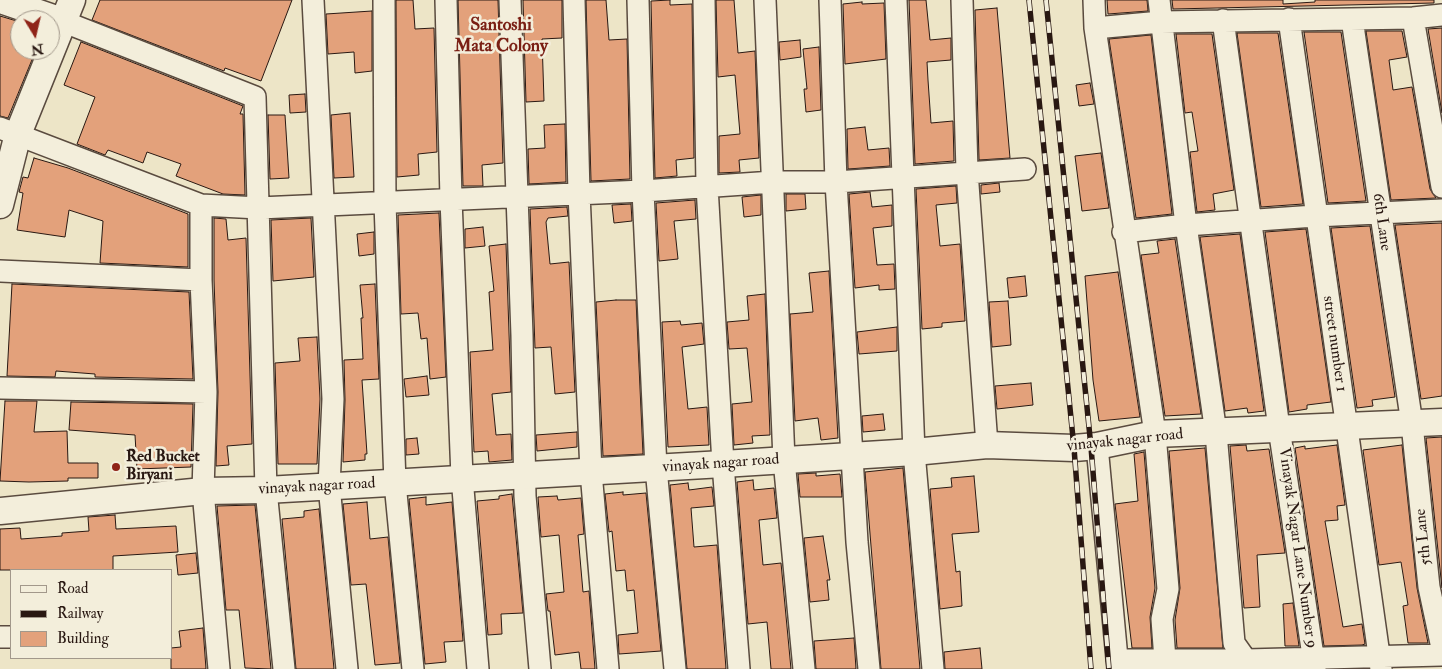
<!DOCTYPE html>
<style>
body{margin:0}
#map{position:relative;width:1442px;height:669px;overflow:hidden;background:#ede5c7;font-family:"IM FELL Double Pica",serif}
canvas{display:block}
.legend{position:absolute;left:10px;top:569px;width:162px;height:90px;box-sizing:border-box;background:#f3eedb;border:1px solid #a2988b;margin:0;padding:6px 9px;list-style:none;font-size:15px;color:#291812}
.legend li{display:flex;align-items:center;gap:10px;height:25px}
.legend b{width:25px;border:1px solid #a2988b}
.north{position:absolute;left:10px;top:10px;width:50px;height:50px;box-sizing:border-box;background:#f3eedb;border:1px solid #a2988b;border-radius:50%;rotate:171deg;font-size:14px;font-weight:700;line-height:20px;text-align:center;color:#291812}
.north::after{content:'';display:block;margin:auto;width:18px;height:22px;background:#8f2418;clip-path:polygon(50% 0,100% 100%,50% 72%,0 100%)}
</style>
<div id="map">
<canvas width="1442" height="669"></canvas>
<ul class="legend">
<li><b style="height:6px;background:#f3eedb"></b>Road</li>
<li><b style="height:6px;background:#291812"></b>Railway</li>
<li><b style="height:14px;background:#e3a17b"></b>Building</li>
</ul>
<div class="north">N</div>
</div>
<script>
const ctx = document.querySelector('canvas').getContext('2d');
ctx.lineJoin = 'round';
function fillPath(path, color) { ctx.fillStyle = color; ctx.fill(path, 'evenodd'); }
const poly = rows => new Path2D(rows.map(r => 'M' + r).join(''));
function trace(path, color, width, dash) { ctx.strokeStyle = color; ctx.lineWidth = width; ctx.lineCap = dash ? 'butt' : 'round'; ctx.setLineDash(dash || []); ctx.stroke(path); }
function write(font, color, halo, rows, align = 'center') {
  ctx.font = font + ' "IM FELL Double Pica",serif'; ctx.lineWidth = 5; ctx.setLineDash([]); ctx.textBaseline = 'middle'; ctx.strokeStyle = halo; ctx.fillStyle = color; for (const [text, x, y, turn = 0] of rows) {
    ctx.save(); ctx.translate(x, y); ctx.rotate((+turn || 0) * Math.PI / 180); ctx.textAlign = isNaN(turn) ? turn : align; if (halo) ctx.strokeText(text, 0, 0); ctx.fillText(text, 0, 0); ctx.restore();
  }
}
const building = poly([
 [100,0,292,0,261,81,225,68,224,71,92,20,100,0],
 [396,0,413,0,415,29,434,28,437,152,418,154,419,175,397,177,396,0],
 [458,0,498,0,503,163,482,165,483,186,463,186,458,0],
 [523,0,562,0,562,38,542,39,544,101,526,102,523,0],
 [586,0,606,0,609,40,627,39,630,179,591,181,586,0],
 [670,0,670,5,692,4,694,158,676,160,677,176,655,178,651,1,670,0],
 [716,0,734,0,738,53,755,51,759,158,739,160,740,172,719,173,719,136,740,134,735,75,718,77,716,0],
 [909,0,926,0,930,40,951,38,951,60,927,62,928,80,931,123,953,121,954,161,915,164,909,0],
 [1107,0,1147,0,1148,11,1108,14,1107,0],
 [1172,0,1283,0,1283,4,1315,2,1315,0,1434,0,1434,3,1173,9,1172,0],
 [862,2,862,4,884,3,886,59,845,64,843,4,862,2],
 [997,8,1010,158,979,160,975,10,997,8],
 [372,11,372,71,355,73,354,52,328,54,326,14,372,11],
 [0,16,20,22,20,50,36,50,8,118,0,116,0,16],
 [1442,28,1442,113,1428,29,1442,28],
 [1366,31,1402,31,1407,57,1389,60,1393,90,1412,87,1430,189,1436,198,1391,200,1366,31],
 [1304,32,1341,32,1366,201,1328,203,1304,32],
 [1237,33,1278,33,1303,204,1261,207,1237,33],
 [1176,34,1212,34,1234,190,1213,194,1215,210,1197,212,1190,152,1198,151,1192,112,1185,113,1176,34],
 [1151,35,1172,214,1136,218,1109,39,1151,35],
 [800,40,801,57,780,60,779,42,800,40],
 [81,42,243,106,240,114,243,114,245,195,223,194,176,176,181,164,147,152,143,163,108,150,105,155,77,144,95,97,64,85,81,42],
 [819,47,821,110,806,112,804,89,807,89,803,49,819,47],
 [1090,83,1094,104,1079,106,1076,85,1090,83],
 [305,94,306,112,290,113,289,95,305,94],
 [350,113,354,177,334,178,331,115,350,113],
 [268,115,285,115,289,178,270,179,268,115],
 [565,124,566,182,529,184,528,149,545,148,544,125,565,124],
 [865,127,868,150,889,148,890,166,848,169,847,129,865,127],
 [1101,153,1109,208,1082,211,1075,156,1101,153],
 [34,158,68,168,188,214,188,267,100,263,103,221,69,210,65,237,17,230,23,193,19,192,23,177,28,178,34,158],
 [999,183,1000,192,981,194,981,185,999,183],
 [956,186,957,203,936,205,940,246,960,244,965,321,942,323,942,327,922,329,916,189,956,186],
 [870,192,872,207,892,205,892,226,873,228,877,265,894,264,895,289,879,290,879,285,855,288,849,194,870,192],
 [786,194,805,194,806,209,786,211,786,194],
 [761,195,761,215,744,217,742,197,761,195],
 [695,200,696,219,674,221,678,259,659,261,656,203,695,200],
 [631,204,632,221,614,223,612,205,631,204],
 [567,207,568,216,548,218,546,222,550,264,569,262,575,392,555,394,551,347,535,348,530,209,567,207],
 [439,213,446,377,430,379,427,338,421,339,418,313,401,314,398,215,439,213],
 [214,218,226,219,228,240,246,238,252,444,227,446,229,465,216,466,218,392,214,280,214,218],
 [311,218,314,277,273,281,271,220,311,218],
 [1442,223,1442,396,1421,399,1395,225,1442,223],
 [1370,226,1395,397,1372,400,1373,406,1357,408,1331,228,1370,226],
 [483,227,485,246,465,248,465,229,483,227],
 [1306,229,1331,402,1307,405,1307,409,1289,412,1265,232,1306,229],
 [374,232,374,254,359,256,357,234,374,232],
 [1240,234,1264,411,1248,413,1247,408,1225,411,1200,237,1240,234],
 [1175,239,1201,414,1165,416,1141,255,1159,253,1157,241,1175,239],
 [506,244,511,392,492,394,496,435,511,434,512,460,489,462,488,451,474,452,470,352,493,350,489,292,494,291,489,246,506,244],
 [829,271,838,438,821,440,818,418,795,421,790,314,813,312,809,273,829,271],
 [1118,272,1140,417,1099,421,1093,380,1085,276,1118,272],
 [1025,276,1027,296,1009,298,1007,278,1025,276],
 [12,284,189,292,193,379,95,377,95,374,56,371,55,377,7,376,12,284],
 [375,284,379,379,362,380,367,454,365,454,365,460,343,462,345,400,344,360,363,359,361,318,363,318,360,285,375,284],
 [765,294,770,435,752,436,753,443,734,445,732,404,752,402,747,348,729,349,727,322,749,320,747,296,765,294],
 [616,300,636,300,643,454,603,456,596,302,616,300],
 [1008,301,1011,345,992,347,989,302,1008,301],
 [680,321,681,325,702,323,704,344,682,347,688,409,707,407,709,445,668,447,662,322,680,321],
 [897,327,897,351,859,354,857,332,897,327],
 [317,337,320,399,317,464,278,464,275,363,300,361,298,338,317,337],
 [427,376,429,395,406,397,404,379,427,376],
 [1031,383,1033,405,997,409,995,386,1031,383],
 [5,401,37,401,34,432,67,431,68,463,98,463,98,478,68,478,68,481,29,482,0,481,5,401],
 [71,402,193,404,191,467,137,469,135,435,69,430,71,402],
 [883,414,885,430,863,432,862,416,883,414],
 [577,432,577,447,537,451,536,435,577,432],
 [1442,437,1442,588,1426,438,1442,437],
 [417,438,419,454,406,455,406,439,417,438],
 [1246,445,1247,451,1269,449,1285,553,1257,555,1260,607,1244,608,1230,446,1246,445],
 [1337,445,1345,505,1337,506,1338,520,1325,521,1343,627,1362,624,1365,644,1362,645,1324,646,1295,448,1305,446,1305,449,1337,445],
 [1402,445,1417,588,1428,643,1408,643,1403,606,1408,605,1401,562,1379,565,1363,450,1402,445],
 [1205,448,1223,648,1177,648,1175,620,1180,588,1169,451,1205,448],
 [1144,452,1155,588,1150,617,1152,648,1132,648,1115,504,1138,501,1134,454,1144,452],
 [903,468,920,669,881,669,865,472,903,468],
 [816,473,816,476,840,474,842,497,800,497,798,474,816,473],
 [974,476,979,532,952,534,956,572,960,571,962,606,940,609,930,489,952,487,951,478,974,476],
 [753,480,754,490,774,488,777,518,759,520,763,565,781,563,791,669,771,669,767,622,748,624,737,482,753,480],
 [688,483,689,490,712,487,714,506,691,508,694,547,717,545,726,669,687,669,670,485,688,483],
 [623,492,623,495,646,493,661,651,619,654,618,635,638,633,634,590,627,591,625,570,616,571,612,531,609,532,605,494,623,492],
 [512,494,523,613,501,614,502,634,488,635,477,501,499,499,499,496,512,494],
 [557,496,558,500,581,498,584,534,578,535,583,592,589,591,595,669,581,669,579,652,555,655,550,611,548,611,546,594,564,592,559,535,541,537,538,497,557,496],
 [426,497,426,505,452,502,463,641,444,642,446,662,425,664,409,499,426,497],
 [367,502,370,539,388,537,400,663,375,665,366,584,351,585,343,504,367,502],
 [255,505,271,669,245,668,239,610,226,610,217,506,255,505],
 [319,509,334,669,296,669,282,519,304,517,304,511,319,509],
 [115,515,116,529,176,526,178,552,113,556,113,570,0,570,0,529,20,528,21,539,62,536,62,533,89,531,88,517,115,515],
 [823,536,830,580,827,580,829,600,810,602,804,538,823,536],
 [196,553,198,573,178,575,176,555,196,553],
 [1293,603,1299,646,1285,646,1283,604,1293,603],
 [203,628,206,669,171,669,171,648,181,647,179,631,203,628],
 [854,638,856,669,816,669,814,641,854,638],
 [980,648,982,669,945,669,944,652,980,648]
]);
fillPath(building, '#e3a17b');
trace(building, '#291812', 1);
const minor = poly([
 [313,0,333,399,329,486,347,669],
 [384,0,385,203,395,483,413,669],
 [446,0,451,199,462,477,478,669],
 [510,0,522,335,525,496,540,669],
 [574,0,579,193,591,472,608,669],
 [638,0,643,191,656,468,675,669],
 [704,0,707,186,723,464,739,669],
 [765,0,784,460,804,669],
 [830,0,836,182,857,542,869,669],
 [896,0,914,452,933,669],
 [962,0,967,171,987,445],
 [1094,0,1095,28,1155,434,1168,589,1162,619,1165,660],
 [1159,0,1186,225,1216,433,1234,643,1246,660,1248,669],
 [1413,18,1442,187],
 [1289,19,1381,669],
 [1352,19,1412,424,1429,587,1442,648],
 [1223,20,1279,428,1315,669],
 [62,21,255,97,266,490,284,669],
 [1095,28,1161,22,1413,18,1442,15],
 [0,128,201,205,259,208,643,191,773,182,836,182,1025,169],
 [201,205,201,280,206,392,203,491,219,669],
 [1123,232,1186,225,1315,216,1442,210],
 [0,271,201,280],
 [0,388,206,392],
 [1097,446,1118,669],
 [0,637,11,637],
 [1117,660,1246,660,1442,655]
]);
const tertiary = poly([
 [1,0,62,21],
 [0,205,18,134,72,0],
 [0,511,203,491,266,490,723,464,914,452,987,445,1074,448,1097,446,1155,434,1442,422]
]);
trace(minor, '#5a4b3f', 24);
trace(tertiary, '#5a4b3f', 29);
trace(minor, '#f3eedb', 21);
trace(tertiary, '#f3eedb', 26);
const rail = poly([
 [1029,0,1074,448,1091,669],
 [1046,0,1091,447,1109,669]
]);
trace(rail, '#291812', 5.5);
trace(rail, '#f3eedb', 4, [11]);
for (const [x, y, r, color] of [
 [116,467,5,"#8f2418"]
]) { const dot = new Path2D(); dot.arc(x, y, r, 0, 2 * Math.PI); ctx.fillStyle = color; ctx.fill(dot); trace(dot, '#f3eedb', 2); }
write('16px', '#291812', '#f3eedb', [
 ["6th Lane",1381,222,82],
 ["street number 1",1334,344,82],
 ["vinayak nagar road",1125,441,-6],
 ["vinayak nagar road",721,464,-4],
 ["vinayak nagar road",317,487,-3],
 ["5th Lane",1424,537,-96],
 ["Vinayak Nagar Lane Number 9",1297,548,82]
]);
write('bold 16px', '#291812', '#f3eedb', [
 ["Red Bucket",126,458],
 ["Biryani",126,476]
], 'left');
write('bold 18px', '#7a1f14', '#f3eedb', [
 ["Santoshi",501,26],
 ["Mata Colony",501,47]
]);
</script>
